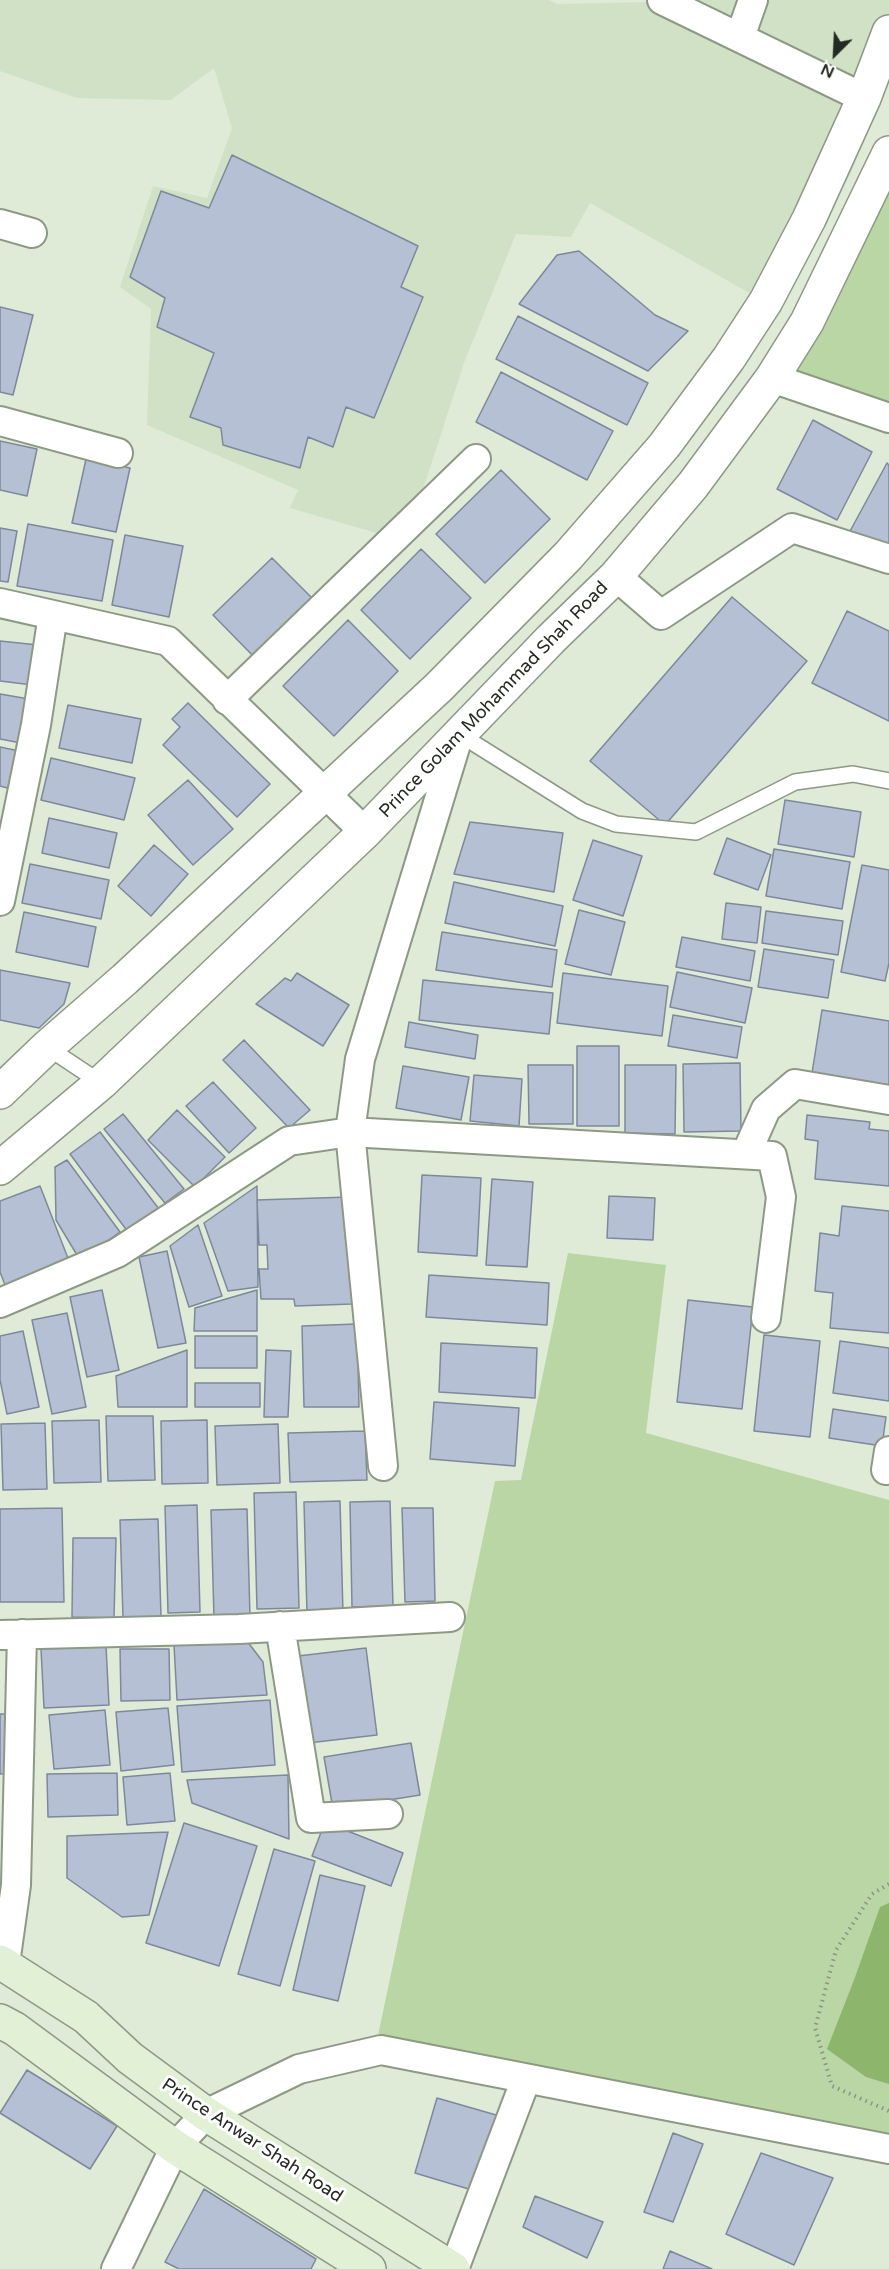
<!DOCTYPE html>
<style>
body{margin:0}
#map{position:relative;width:889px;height:2269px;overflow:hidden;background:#dfebd6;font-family:"Varela Round",sans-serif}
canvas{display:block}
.north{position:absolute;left:805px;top:24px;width:60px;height:60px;-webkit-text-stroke:4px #fff;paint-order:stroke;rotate:204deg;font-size:16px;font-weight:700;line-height:24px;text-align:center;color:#252a22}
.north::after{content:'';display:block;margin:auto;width:21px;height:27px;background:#252a22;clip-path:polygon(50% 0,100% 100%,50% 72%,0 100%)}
</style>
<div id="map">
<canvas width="889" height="2269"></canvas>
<div class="north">N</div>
</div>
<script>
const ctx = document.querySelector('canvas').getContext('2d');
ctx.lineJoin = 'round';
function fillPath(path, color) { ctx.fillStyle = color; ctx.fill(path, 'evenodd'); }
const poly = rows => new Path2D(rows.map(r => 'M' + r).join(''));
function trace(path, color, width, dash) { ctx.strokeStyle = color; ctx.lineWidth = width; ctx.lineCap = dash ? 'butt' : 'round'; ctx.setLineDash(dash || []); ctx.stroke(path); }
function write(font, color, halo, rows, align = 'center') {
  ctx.font = font + ' "Varela Round",sans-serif'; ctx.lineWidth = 6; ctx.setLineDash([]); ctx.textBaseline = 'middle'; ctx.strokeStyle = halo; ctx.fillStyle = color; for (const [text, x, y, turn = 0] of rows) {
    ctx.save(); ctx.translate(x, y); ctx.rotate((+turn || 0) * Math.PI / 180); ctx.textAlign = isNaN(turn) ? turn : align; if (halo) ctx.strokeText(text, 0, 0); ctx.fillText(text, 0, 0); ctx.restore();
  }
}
fillPath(poly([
 [0,0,549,0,557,4,647,2,875,116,850,175,776,308,590,203,571,237,516,234,464,363,420,499,387,536,290,508,298,490,147,425,151,309,120,287,153,186,207,198,232,128,214,68,171,100,77,98,0,71],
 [684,0,889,0,889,77,881,96]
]), '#d1e1c5');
fillPath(poly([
 [889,151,889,408,768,365],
 [568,1253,666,1265,646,1433,889,1500,889,2138,377,2040,495,1481,521,1480]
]), '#bad6a5');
fillPath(poly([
 [889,1903,889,2084,866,2077,827,2049,854,1980,880,1907]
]), '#8db56b');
const building = poly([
 [232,155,418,246,401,287,423,297,374,418,346,407,333,447,308,437,300,468,223,445,221,428,190,417,214,353,157,327,165,298,130,277,161,191,209,208,232,155],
 [579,251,655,315,688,331,648,371,519,304,557,255,579,251],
 [0,307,33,315,13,395,0,392,0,307],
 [518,316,648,383,627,425,496,359,518,316],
 [501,372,613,431,587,480,476,422,501,372],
 [813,420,872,452,837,520,777,489,813,420],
 [0,441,37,449,27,496,0,490,0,441],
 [86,459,130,468,116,532,72,523,86,459],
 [887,463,889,465,889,549,849,533,887,463],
 [501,470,550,519,485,583,436,534,501,470],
 [28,524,113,540,102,601,17,586,28,524],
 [0,528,17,531,8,582,0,581,0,528],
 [125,535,183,546,169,617,112,605,125,535],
 [421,549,471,598,410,659,361,610,421,549],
 [272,558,319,605,260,663,213,615,272,558],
 [732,597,807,661,665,825,590,761,732,597],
 [847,611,889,631,889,721,812,683,847,611],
 [348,620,398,671,334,736,283,686,348,620],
 [0,641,38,645,33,685,0,681,0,641],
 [0,694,29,699,21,743,0,739,0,694],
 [188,703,270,784,237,817,163,745,180,727,172,719,188,703],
 [68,705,141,719,132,763,59,748,68,705],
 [0,747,19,751,11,789,0,786,0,747],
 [51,758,135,778,124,820,41,800,51,758],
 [188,780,233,829,193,865,148,815,188,780],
 [785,800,861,812,854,857,778,844,785,800],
 [49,818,117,833,109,868,42,853,49,818],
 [470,822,563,833,554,892,454,874,470,822],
 [727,838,771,855,758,890,714,874,727,838],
 [593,840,642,856,623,916,573,900,593,840],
 [154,845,188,874,151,916,118,886,154,845],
 [774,849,850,862,842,909,766,896,774,849],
 [30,864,109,880,101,919,22,903,30,864],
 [862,865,889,870,889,963,885,981,841,972,862,865],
 [454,882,563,906,555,946,445,923,454,882],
 [726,903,761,907,757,943,722,939,726,903],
 [579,910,625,922,611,975,565,964,579,910],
 [766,911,843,921,838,955,762,943,766,911],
 [24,912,96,927,88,967,16,952,24,912],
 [442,932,557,950,552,987,436,970,442,932],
 [682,937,755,951,750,981,676,967,682,937],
 [764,949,834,960,828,998,758,987,764,949],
 [0,970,70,983,64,1004,39,1028,0,1020,0,970],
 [677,972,752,988,745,1023,670,1007,677,972],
 [297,973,349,1005,323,1046,256,1004,285,978,291,981,297,973],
 [563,973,668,986,662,1036,557,1023,563,973],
 [423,980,553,993,549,1034,419,1020,423,980],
 [822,1010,889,1021,889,1085,812,1073,822,1010],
 [673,1015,742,1027,737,1058,668,1046,673,1015],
 [409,1022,478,1035,475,1059,405,1047,409,1022],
 [244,1040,310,1110,289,1128,223,1060,244,1040],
 [577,1046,619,1046,619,1126,577,1126,577,1046],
 [740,1063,741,1131,684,1132,683,1064,740,1063],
 [528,1065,573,1065,573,1124,529,1124,528,1065],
 [625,1065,676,1065,675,1134,625,1133,625,1065],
 [403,1066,469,1077,461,1120,396,1108,403,1066],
 [474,1075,522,1079,519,1126,470,1121,474,1075],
 [213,1082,256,1128,229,1153,186,1106,213,1082],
 [177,1110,225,1157,195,1187,148,1140,177,1110],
 [123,1114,184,1189,165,1203,104,1129,123,1114],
 [807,1115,870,1122,869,1129,889,1131,889,1186,815,1179,818,1141,805,1139,807,1115],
 [100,1132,159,1209,128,1232,70,1154,100,1132],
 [67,1160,120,1232,80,1260,56,1220,55,1167,67,1160],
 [422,1175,481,1178,477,1256,418,1252,422,1175],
 [492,1179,533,1182,527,1267,486,1265,492,1179],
 [40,1186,71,1266,7,1290,0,1272,0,1201,40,1186],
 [257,1186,258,1287,228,1291,204,1223,257,1186],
 [609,1196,655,1198,653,1240,607,1238,609,1196],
 [349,1197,352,1304,295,1306,294,1299,261,1299,259,1269,268,1269,267,1245,259,1245,257,1200,349,1197],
 [842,1206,889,1211,889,1333,830,1328,833,1293,815,1291,820,1233,839,1236,842,1206],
 [198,1225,222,1296,189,1307,170,1246,198,1225],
 [167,1251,186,1343,158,1348,139,1257,167,1251],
 [429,1275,549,1283,547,1325,426,1317,429,1275],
 [102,1290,119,1370,87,1377,70,1297,102,1290],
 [257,1290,257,1331,194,1331,195,1308,257,1290],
 [688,1300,753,1307,742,1409,677,1402,688,1300],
 [67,1313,86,1407,52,1414,32,1320,67,1313],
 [357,1324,359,1407,304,1407,302,1326,357,1324],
 [23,1331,39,1407,7,1414,0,1380,0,1336,23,1331],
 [764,1335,820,1341,810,1437,754,1431,764,1335],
 [195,1336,257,1336,257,1368,195,1368,195,1336],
 [840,1341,889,1348,889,1401,833,1393,840,1341],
 [441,1343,537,1348,535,1398,439,1392,441,1343],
 [187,1350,187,1407,118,1407,116,1376,187,1350],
 [266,1350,291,1351,288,1417,264,1417,266,1350],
 [195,1383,260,1383,260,1407,195,1407,195,1383],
 [434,1402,519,1408,515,1466,430,1459,434,1402],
 [833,1409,886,1417,882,1446,829,1438,833,1409],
 [106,1416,153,1416,155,1480,108,1481,106,1416],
 [99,1420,101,1482,54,1483,52,1421,99,1420],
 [207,1420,208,1483,162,1484,161,1421,207,1420],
 [45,1423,47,1489,3,1490,1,1424,45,1423],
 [278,1424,280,1483,217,1485,215,1426,278,1424],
 [365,1431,367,1480,290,1482,288,1433,365,1431],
 [296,1492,299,1608,257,1609,254,1493,296,1492],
 [340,1501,343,1613,307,1614,304,1502,340,1501],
 [390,1501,393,1606,352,1607,350,1502,390,1501],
 [197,1505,200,1612,168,1613,165,1506,197,1505],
 [62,1508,64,1602,0,1602,0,1509,62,1508],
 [402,1508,433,1508,435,1601,405,1602,402,1508],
 [247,1509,250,1617,214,1618,211,1510,247,1509],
 [158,1519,161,1617,123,1618,120,1520,158,1519],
 [73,1538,116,1538,114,1618,72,1617,73,1538],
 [247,1641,263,1662,267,1695,177,1700,174,1645,247,1641],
 [106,1646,109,1705,44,1708,41,1649,106,1646],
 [366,1648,377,1735,308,1743,298,1656,366,1648],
 [120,1649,169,1649,170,1700,121,1701,120,1649],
 [270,1700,275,1765,182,1772,177,1706,270,1700],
 [168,1708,174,1765,121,1771,116,1712,168,1708],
 [105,1710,110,1765,54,1769,49,1715,105,1710],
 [0,1714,14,1714,16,1773,0,1774,0,1714],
 [411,1743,420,1795,333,1809,324,1757,411,1743],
 [117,1773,118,1815,48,1817,47,1774,117,1773],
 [170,1773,175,1821,127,1825,123,1777,170,1773],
 [288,1775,289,1839,192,1803,187,1780,288,1775],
 [325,1822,403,1853,391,1886,312,1856,325,1822],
 [184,1823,257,1846,219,1966,146,1943,184,1823],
 [168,1832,149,1915,122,1917,67,1878,67,1836,168,1832],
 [274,1849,315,1861,280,1986,238,1974,274,1849],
 [320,1875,365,1886,338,2001,293,1990,320,1875],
 [27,2070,117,2126,90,2169,0,2113,27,2070],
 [437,2098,503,2117,482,2193,415,2173,437,2098],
 [673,2133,703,2144,673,2222,644,2212,673,2133],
 [761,2153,833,2178,794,2265,726,2234,761,2153],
 [204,2189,316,2259,311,2269,179,2269,165,2262,204,2189],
 [535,2196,603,2222,587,2258,523,2227,535,2196],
 [670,2251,712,2269,663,2269,670,2251]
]);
fillPath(building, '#b5c0d5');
trace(building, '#7e889c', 1.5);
const service = poly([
 [459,734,582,811,616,824,696,832,795,782,853,774,889,781],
 [47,1047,101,1083]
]);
const minor = poly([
 [662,0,864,98],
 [740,37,753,0],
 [0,224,32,233],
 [772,378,889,418],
 [0,421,118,453],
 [616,576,661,615,792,528,889,559],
 [0,603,168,641,365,832],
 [227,700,476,459],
 [0,901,36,725,53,615],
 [746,1154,766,1109,795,1084,889,1100],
 [0,1303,117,1253,289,1141,350,1132,772,1156,781,1197,766,1318],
 [383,1466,350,1132,360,1059,459,734],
 [886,1470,889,1451],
 [280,1626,311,1818,388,1814],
 [0,1635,239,1629,450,1617],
 [5,1964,16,1885,22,1634],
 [116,2269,175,2147,206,2114,299,2069,381,2050,889,2149],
 [454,2269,526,2079]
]);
const tertiary = poly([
 [0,1092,47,1047,125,979,439,687,568,556,664,446,729,358,766,301,809,219,864,98,889,32],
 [0,1168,101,1083,365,832,551,639,616,576,693,485,772,378,807,322,889,153]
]);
const secondary = poly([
 [0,1962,86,2017,130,2058,206,2114,453,2269],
 [0,2021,15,2029,175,2147,369,2269]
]);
trace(service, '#8d9985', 18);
trace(minor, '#8d9985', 32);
trace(tertiary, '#8d9985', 36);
trace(secondary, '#8d9985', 36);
trace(poly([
 [889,1884,872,1894,836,1950,815,2028,832,2086,889,2111]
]), '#8b9485', 4, [1.5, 4.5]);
trace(service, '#fff', 15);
trace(minor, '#fff', 28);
trace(tertiary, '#fff', 33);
trace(secondary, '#e2f1d6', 33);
write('18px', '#252a22', '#fff', [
 ["Prince Golam Mohammad Shah Road",494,700,-46],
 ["Prince Anwar Shah Road",252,2141,33]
]);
</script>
